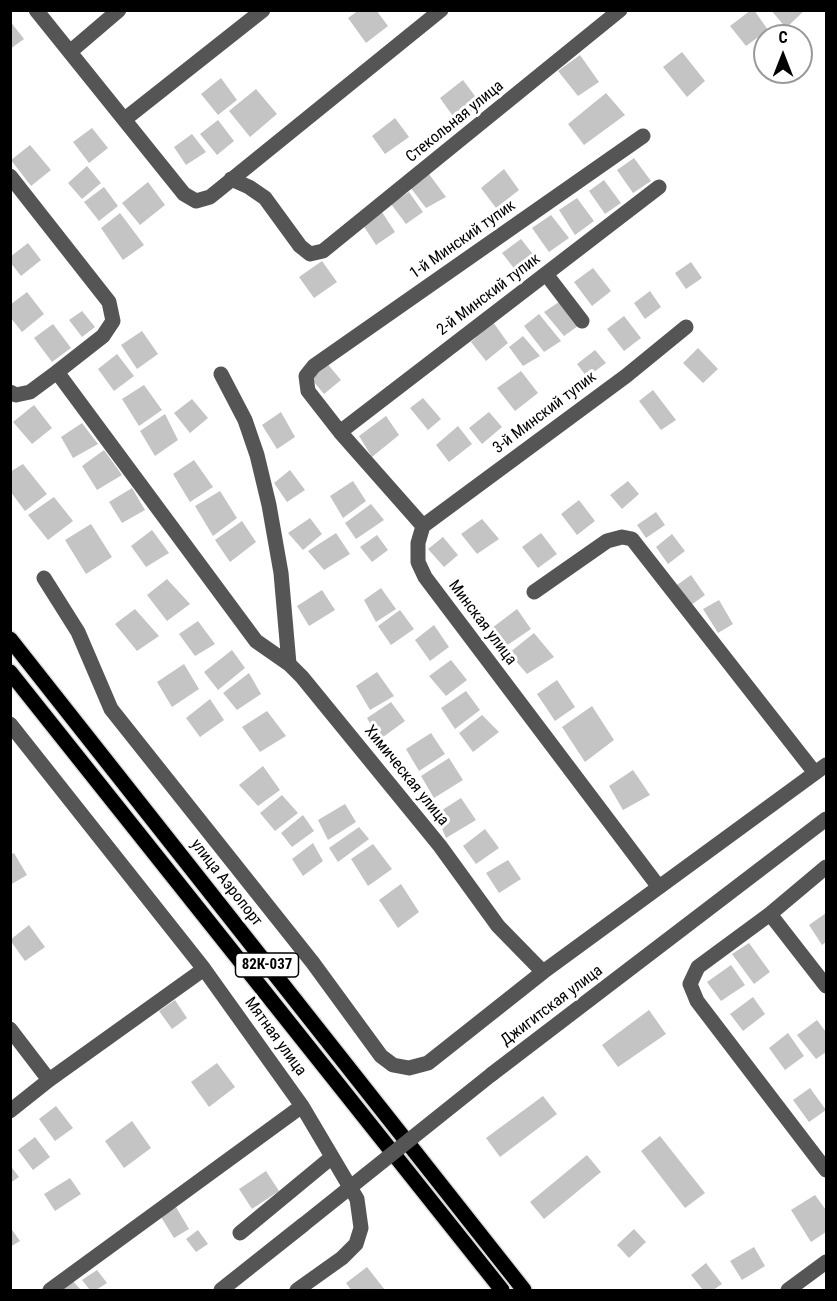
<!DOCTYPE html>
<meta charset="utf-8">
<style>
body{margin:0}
#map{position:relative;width:837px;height:1301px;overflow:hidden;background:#fff;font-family:"Roboto Condensed",sans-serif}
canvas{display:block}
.frame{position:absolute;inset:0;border:12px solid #000;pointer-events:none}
.north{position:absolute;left:753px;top:24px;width:60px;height:60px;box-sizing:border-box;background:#fff;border:2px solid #999;border-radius:50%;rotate:0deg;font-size:16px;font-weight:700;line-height:24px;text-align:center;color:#000}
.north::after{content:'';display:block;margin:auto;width:21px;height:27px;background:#000;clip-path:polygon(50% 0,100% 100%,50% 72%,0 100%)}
</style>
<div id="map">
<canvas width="837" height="1301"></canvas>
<div class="frame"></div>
<div class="north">С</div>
</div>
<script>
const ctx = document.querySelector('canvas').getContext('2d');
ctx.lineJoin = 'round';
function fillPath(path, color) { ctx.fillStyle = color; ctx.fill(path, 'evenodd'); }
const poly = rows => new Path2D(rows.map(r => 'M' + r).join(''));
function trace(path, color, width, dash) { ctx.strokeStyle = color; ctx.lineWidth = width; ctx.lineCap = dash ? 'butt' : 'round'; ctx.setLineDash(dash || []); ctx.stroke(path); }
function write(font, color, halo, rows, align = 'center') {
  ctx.font = font + ' "Roboto Condensed",sans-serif'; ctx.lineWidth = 6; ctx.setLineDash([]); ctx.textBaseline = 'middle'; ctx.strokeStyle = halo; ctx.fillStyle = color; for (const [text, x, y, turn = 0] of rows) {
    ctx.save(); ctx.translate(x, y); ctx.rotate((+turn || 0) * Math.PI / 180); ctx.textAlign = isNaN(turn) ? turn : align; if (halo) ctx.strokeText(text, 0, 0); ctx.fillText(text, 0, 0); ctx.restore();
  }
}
fillPath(poly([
 [359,10,376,10,388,26,366,43,348,18],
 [751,10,754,10,768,30,746,46,730,26],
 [771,10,805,10,786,28],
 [10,21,24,39,10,49],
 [682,52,705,81,687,97,663,67],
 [580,55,599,82,578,96,558,71],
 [221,78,237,100,218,115,201,94],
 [463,80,481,104,458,123,440,98],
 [256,89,277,114,250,137,229,111],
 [606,93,625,115,584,145,568,124],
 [395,118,409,137,385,154,372,136],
 [218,120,234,141,217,155,200,134],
 [92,128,108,148,89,163,73,142],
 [192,134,206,152,186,165,174,147],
 [30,145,51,170,31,186,11,160],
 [634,158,651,181,633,193,617,170],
 [87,166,101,183,82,199,68,183],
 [504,169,519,190,496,208,481,188],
 [429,174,446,197,426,208,410,187],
 [604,180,621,203,605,214,589,191],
 [148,182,165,205,140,225,122,203],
 [104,187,118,206,99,221,84,202],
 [409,192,423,212,406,224,391,204],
 [577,198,594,221,575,235,559,210],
 [382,212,395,232,376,245,363,225],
 [120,213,144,245,123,260,101,228],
 [551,215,569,238,549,252,532,228],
 [521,239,539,262,520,276,502,253],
 [28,243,41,260,21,276,10,262,10,257],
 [322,261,337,282,314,298,299,277],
 [691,262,702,278,686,289,675,273],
 [593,268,611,291,592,306,574,282],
 [650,291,661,307,645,319,634,303],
 [27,292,44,314,22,332,10,317,10,305],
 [559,302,578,326,564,336,544,312],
 [82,311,95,327,82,337,69,320],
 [539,314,561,341,544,352,524,326],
 [624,316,641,338,624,351,607,329],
 [493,322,508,343,486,361,471,342],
 [53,324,71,348,52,362,34,338],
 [142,331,158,354,137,369,121,345],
 [523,336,540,356,523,366,509,347],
 [698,348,718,369,703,383,683,363],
 [595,350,606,363,587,377,577,364],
 [117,354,134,376,114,391,98,369],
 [325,361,341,380,324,394,308,375],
 [521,371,538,393,515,411,497,388],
 [144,385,162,410,139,426,122,399],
 [653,390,676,420,661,430,639,401],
 [423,398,441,419,428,430,410,408],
 [192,399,208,418,190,433,174,413],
 [34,405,52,428,32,444,13,422],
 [281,412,295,437,277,449,262,425],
 [489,412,502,427,482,444,469,428],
 [165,414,178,440,155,456,140,431],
 [386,416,399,435,372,457,359,436],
 [82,423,98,444,73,458,61,437],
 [458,426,472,444,449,462,436,445],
 [104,450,122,475,97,490,82,466],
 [194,460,213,487,190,502,173,474],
 [23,464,47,494,25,511,10,491,10,472],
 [290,470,305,490,287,502,274,483],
 [353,481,366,501,343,518,330,496],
 [628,481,639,494,622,509,610,495],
 [132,488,145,510,122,523,109,502],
 [220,491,237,518,213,536,195,506],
 [54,497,73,521,48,540,28,515],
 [579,500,595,521,577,535,561,514],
 [371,504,384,520,356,539,345,523],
 [656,512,665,525,646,538,637,525],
 [310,518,322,534,303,550,288,533],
 [482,519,499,539,477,554,461,534],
 [242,521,256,542,230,562,215,540],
 [91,524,112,557,86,574,65,540],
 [152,530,169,553,146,567,131,546],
 [336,533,350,554,324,570,308,551],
 [541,533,557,554,538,568,522,547],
 [672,534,685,551,668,564,656,547],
 [377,535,388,550,372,562,360,547],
 [443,537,458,555,444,567,428,549],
 [691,575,705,595,691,605,677,585],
 [167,579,190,604,167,621,147,595],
 [381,588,396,609,376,622,364,600],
 [322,590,335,610,309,626,297,606],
 [719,600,733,624,718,633,703,609],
 [135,609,159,636,137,651,115,624],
 [517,609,531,629,506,646,492,628],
 [400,610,414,629,391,645,378,626],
 [198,621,215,644,195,656,179,634],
 [434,625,449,647,430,661,415,640],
 [534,633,554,657,527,674,509,653],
 [232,650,245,668,218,690,204,672],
 [451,660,467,680,446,696,429,676],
 [184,664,199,689,172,707,157,682],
 [377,672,394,696,370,710,356,686],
 [249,673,261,694,237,710,223,693],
 [557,680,575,707,555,721,537,694],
 [466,691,480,710,455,729,441,708],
 [210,699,224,720,200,737,186,718],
 [391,702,405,721,379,740,367,718],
 [592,706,614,740,585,762,562,727],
 [267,711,286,736,260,752,242,727],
 [482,715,499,732,473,752,459,733],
 [431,733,445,754,419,771,406,749],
 [449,758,463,780,434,798,421,776],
 [263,766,280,790,258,806,239,785],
 [633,770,650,795,623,810,609,786],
 [282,795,298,813,275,831,260,813],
 [461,798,476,820,446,838,436,814],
 [345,804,356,822,328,840,318,820],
 [303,815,314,831,292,847,281,833],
 [359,827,369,839,338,862,329,848],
 [485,829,499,848,476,864,463,846],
 [313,843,323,861,303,876,292,859],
 [373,844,392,869,368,886,351,859],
 [14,853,27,875,10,885,10,855],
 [508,860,521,879,499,893,486,873],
 [401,884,419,912,398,928,379,900],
 [826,913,826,942,822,945,809,925],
 [29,925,45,947,25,961,10,940],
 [749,943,770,972,754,984,732,954],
 [731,965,745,985,721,1001,707,982],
 [753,997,765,1014,743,1031,730,1014],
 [175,1000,187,1018,172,1029,159,1011],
 [649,1010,666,1034,618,1067,602,1045],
 [817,1020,826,1032,826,1052,816,1059,797,1035],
 [788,1033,804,1056,785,1070,769,1048],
 [217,1063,235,1087,209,1107,191,1082],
 [810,1088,826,1110,809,1122,793,1100],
 [543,1096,557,1114,500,1157,486,1138],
 [56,1106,73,1128,55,1141,39,1119],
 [132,1121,151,1148,124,1168,105,1141],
 [660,1136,705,1193,685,1208,641,1151],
 [35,1137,50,1157,33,1170,18,1150],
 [587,1155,601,1172,544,1219,530,1202],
 [10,1165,19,1177,10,1183],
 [266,1171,279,1191,252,1209,239,1189],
 [70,1178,81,1194,55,1211,44,1194],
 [815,1195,826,1210,826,1232,811,1242,791,1210],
 [176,1207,189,1229,174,1238,161,1217],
 [10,1227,20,1241,10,1247],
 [634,1229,646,1242,629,1258,617,1245],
 [198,1230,208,1244,196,1252,186,1239],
 [754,1247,765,1266,742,1280,730,1261],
 [706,1263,722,1284,713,1290,703,1290,691,1275],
 [367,1267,385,1290,351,1290,346,1283],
 [97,1270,107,1283,96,1290,90,1290,82,1280],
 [71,1279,81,1290,55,1290]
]), '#c4c4c4');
const major = poly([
 [10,639,524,1290],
 [10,672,502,1290]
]);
trace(major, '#dbdbdb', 18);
trace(poly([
 [36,10,184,194,196,201,210,197,441,10],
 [71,51,119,10],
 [125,119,263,10],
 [643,136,314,366,306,376,308,391,340,432,423,526,418,543,418,562,425,577,658,886],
 [10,176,109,302,113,321,103,336,57,372],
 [231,179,249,187,265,198,300,246,310,254,323,251,620,10],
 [546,274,582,321],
 [221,374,245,420,257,455,269,505,281,573,289,664],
 [10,392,16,395,30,392,57,372,256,641,289,664,302,677,440,846,498,926,543,972,826,765],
 [340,432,659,187],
 [423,526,626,376,686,327],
 [44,578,78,632,111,709,313,963,381,1056,393,1065,409,1068,428,1063,543,972],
 [534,592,607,541,622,537,632,539,815,773],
 [10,724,204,969,302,1106,357,1199,361,1228,356,1244,342,1258,297,1290],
 [826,867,770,914,698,967,690,984,697,1001,826,1170],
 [770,914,826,986],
 [10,1029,49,1080],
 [492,1074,826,819],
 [10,1111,49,1080,204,969],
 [240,1233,332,1157],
 [50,1290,302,1106],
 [221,1290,303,1225],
 [788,1290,826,1262]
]), '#555', 15);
trace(major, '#000', 15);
trace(poly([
 [303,1225,492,1074]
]), '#555', 15);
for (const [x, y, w] of [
 [267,965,63]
]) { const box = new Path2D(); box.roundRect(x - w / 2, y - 12, w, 24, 4.5); ctx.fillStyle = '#fff'; ctx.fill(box); trace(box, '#000', 1.5); }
write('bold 15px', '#000', null, [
 ["82К-037",267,965]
]);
write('16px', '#000', '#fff', [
 ["Стекольная улица",455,122,-39],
 ["1-й Минский тупик",463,240,-35],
 ["2-й Минский тупик",489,295,-37],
 ["3-й Минский тупик",545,413,-37],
 ["Минская улица",482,623,53],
 ["Химическая улица",406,776,51],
 ["улица Аэропорт",226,883,52],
 ["Джигитская улица",552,1006,-37],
 ["Мятная улица",275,1037,54]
]);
</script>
